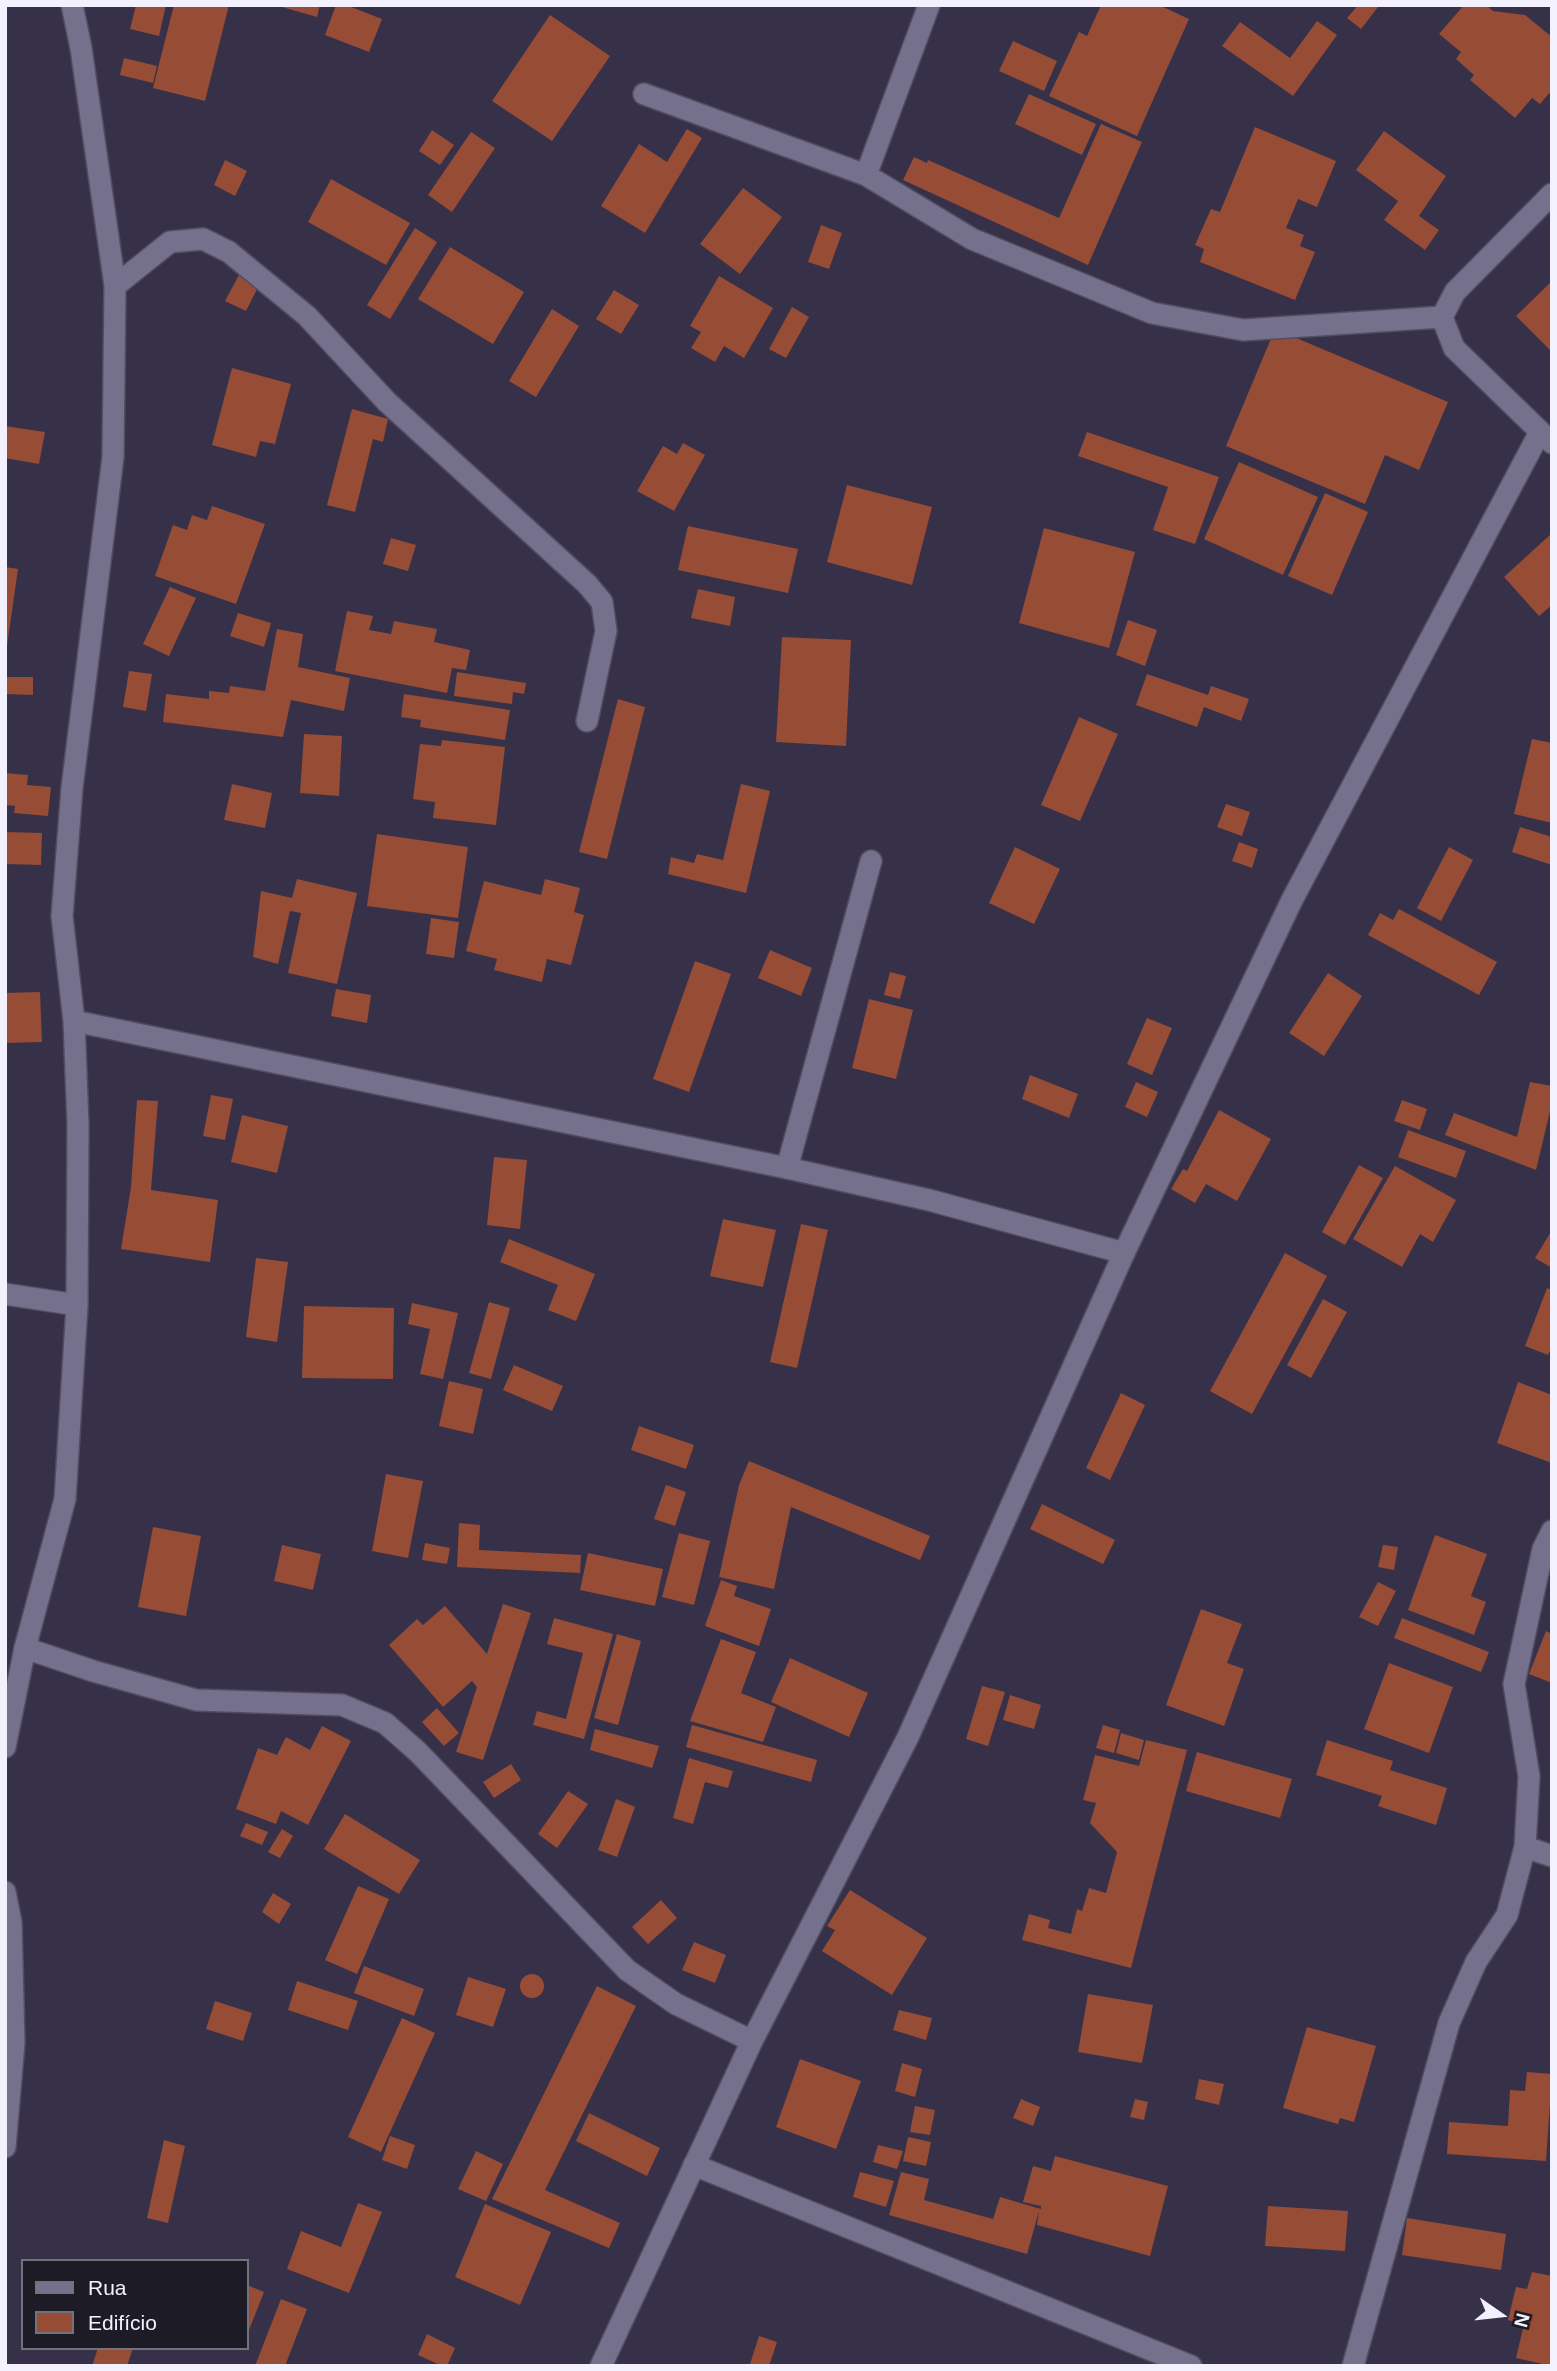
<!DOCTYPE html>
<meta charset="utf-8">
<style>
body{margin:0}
#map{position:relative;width:1557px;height:2371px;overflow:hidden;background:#363149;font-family:Arial,sans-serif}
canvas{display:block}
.frame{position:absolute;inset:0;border:7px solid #f4f1fe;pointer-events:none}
.legend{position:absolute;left:21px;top:2259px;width:228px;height:91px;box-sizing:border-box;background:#1d1b26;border:2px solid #73717c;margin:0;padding:9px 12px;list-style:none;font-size:21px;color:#f4f1fe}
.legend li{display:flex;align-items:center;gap:14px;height:35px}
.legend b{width:35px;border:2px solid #73717c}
.north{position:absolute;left:1466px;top:2280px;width:70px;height:70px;-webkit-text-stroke:5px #1d1b26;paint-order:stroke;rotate:104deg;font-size:19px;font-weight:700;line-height:28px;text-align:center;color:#f4f1fe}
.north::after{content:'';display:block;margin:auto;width:24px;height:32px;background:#f4f1fe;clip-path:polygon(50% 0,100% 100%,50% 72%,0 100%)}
</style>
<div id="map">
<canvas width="1557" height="2371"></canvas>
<div class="frame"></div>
<ul class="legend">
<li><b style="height:9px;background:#75708b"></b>Rua</li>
<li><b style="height:19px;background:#964c35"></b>Edifício</li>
</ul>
<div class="north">N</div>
</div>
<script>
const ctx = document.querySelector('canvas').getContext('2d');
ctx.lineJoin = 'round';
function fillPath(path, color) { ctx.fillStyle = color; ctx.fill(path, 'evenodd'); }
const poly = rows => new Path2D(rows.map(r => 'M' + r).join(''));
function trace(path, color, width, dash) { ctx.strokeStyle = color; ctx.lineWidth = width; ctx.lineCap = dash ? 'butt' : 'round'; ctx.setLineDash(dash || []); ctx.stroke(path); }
fillPath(poly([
 [136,5,166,5,159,36,130,29],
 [174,5,229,5,205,101,153,88],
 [275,5,320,5,317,17],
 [336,5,346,5,382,19,369,52,325,35],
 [1101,5,1159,5,1189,19,1137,136,1049,96,1079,32,1087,36],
 [1358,5,1378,7,1361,29,1347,18],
 [1464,5,1486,5,1493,11,1525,15,1552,37,1552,90,1540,104,1532,98,1515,118,1470,80,1474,75,1456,59,1461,52,1439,34],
 [550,15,610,56,552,141,492,101],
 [1317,21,1337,35,1293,96,1222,46,1240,22,1290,58],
 [1013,41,1057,61,1044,91,999,71],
 [124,58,157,66,153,83,120,75],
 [1029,94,1096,124,1082,155,1015,124],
 [1101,124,1142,142,1088,265,903,180,914,157,927,163,928,160,1059,218],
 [1255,127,1336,161,1317,207,1298,199,1286,228,1304,235,1300,246,1315,252,1295,300,1200,262,1204,249,1195,245,1211,209,1220,212],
 [687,129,702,138,645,233,601,206,639,144,667,162],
 [432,130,454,145,440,165,419,151],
 [1384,131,1446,176,1419,216,1439,230,1425,250,1384,220,1398,201,1356,170],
 [471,132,495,148,452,212,428,195],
 [225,160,247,171,235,196,214,185],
 [331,179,410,223,386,265,308,222],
 [743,188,782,217,740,274,700,244],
 [821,225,842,233,829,269,808,262],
 [415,228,437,242,390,319,367,305],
 [450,247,524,292,493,344,418,299],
 [239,275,259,285,246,311,225,301],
 [719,276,773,308,744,358,724,346,715,362,691,348,701,332,690,326],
 [1552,281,1552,352,1516,316],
 [614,290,639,305,621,334,596,319],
 [792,307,809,317,786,358,769,349],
 [552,309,579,326,536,397,509,381],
 [1275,329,1448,402,1419,470,1385,455,1365,504,1226,446],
 [232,368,291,384,275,444,260,441,256,457,212,445],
 [352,409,388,419,383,442,373,439,355,512,327,505],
 [5,426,45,432,39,464,5,458],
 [1087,432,1219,477,1195,544,1153,530,1168,487,1078,456],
 [683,443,705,455,674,511,637,491,663,446,677,454],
 [1239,462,1318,497,1283,575,1204,539],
 [847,485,932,507,912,585,827,562],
 [1325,493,1368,512,1332,595,1288,576],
 [212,506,265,524,236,604,155,576,173,525,187,530,192,515,207,520],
 [688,526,798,549,788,593,678,570],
 [1044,528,1135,552,1109,648,1019,623],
 [1552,533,1552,605,1539,616,1504,577],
 [391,538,416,545,408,571,383,564],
 [5,567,18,569,7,646,5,646],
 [170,587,196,598,169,656,143,644],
 [698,589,735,597,730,626,691,618],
 [347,611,373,616,369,630,391,634,394,621,437,629,434,642,470,650,466,670,452,668,447,693,335,671],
 [238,613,271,623,264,647,230,636],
 [1128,620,1157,630,1145,666,1116,655],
 [277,629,303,634,298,667,350,678,344,711,291,700,283,737,163,722,166,694,209,699,209,691,229,693,230,686,265,691],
 [782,637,851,640,846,746,776,742],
 [129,671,152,674,146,711,123,707],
 [457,672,526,683,524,694,513,692,512,704,454,696],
 [1147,674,1208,695,1211,686,1249,699,1241,721,1204,707,1197,727,1136,705],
 [5,677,33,677,33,695,5,694],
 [404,694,510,710,505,740,420,727,421,720,401,717],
 [618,699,645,707,607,859,579,852],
 [1079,717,1118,734,1080,821,1041,805],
 [304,734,342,736,339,796,300,793],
 [1532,739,1552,743,1552,823,1514,814],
 [442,740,505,747,496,825,433,818,435,802,413,799,420,744,441,746],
 [5,773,28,775,27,785,51,787,48,816,14,813,15,806,5,805],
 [232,784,272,793,265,828,224,820],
 [741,784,770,791,746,893,668,874,671,857,694,863,697,854,723,860],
 [1226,804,1250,812,1242,836,1217,827],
 [1520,827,1552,837,1552,865,1512,852],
 [5,832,42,833,41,865,5,864],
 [377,834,468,847,458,918,367,906],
 [1239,842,1258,849,1252,868,1232,861],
 [1015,847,1060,869,1034,924,989,903],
 [1449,847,1473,860,1441,921,1417,908],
 [297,879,357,893,337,984,288,973,301,913,290,911,278,964,253,957,261,891,292,898],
 [545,879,580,888,574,912,584,915,571,965,547,959,542,982,494,970,497,959,466,951,484,881,541,895],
 [1399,909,1497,962,1479,995,1368,935,1380,913,1393,920],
 [431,918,459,922,454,958,426,954],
 [770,950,812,968,801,996,758,978],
 [695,961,731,974,689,1092,653,1079],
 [890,972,906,976,900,999,884,995],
 [1328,973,1362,996,1324,1056,1289,1033],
 [336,989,371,995,367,1023,331,1016],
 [40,992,42,1042,5,1043,5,993],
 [869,999,913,1010,896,1079,852,1068],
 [1147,1018,1172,1028,1152,1075,1127,1064],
 [1030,1075,1078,1094,1069,1118,1022,1099],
 [1136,1082,1158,1092,1147,1117,1125,1107],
 [1530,1082,1552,1086,1552,1103,1536,1170,1445,1135,1454,1113,1517,1137],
 [211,1095,233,1099,225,1140,203,1136],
 [137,1100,158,1101,151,1190,218,1200,210,1262,121,1249,131,1187],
 [1402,1100,1427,1109,1420,1130,1394,1121],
 [1219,1110,1271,1139,1237,1201,1206,1184,1195,1203,1171,1189,1183,1169,1187,1171],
 [242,1115,288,1126,277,1173,231,1162],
 [1408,1130,1466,1151,1456,1178,1398,1157],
 [494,1157,527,1160,520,1229,487,1225],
 [1359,1165,1383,1178,1345,1245,1322,1232],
 [1395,1166,1456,1200,1433,1242,1420,1234,1402,1267,1353,1239],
 [723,1219,776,1230,763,1287,710,1276],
 [801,1224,828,1230,797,1368,770,1362],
 [1552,1230,1552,1268,1535,1258],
 [509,1239,595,1274,576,1321,548,1310,558,1285,500,1262],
 [1285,1253,1327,1276,1252,1414,1210,1391],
 [256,1258,288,1262,277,1342,246,1337],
 [1547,1288,1552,1290,1552,1346,1548,1355,1525,1346],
 [1323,1299,1347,1312,1311,1378,1287,1365],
 [489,1302,510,1308,491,1379,469,1373],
 [412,1303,458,1313,443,1379,420,1374,430,1329,408,1324],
 [304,1306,394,1308,393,1379,302,1378],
 [514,1365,563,1386,552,1411,503,1390],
 [449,1381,483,1389,473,1434,439,1426],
 [1518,1382,1552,1395,1552,1463,1497,1443],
 [1121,1393,1145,1405,1110,1480,1086,1468],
 [639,1426,694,1445,686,1469,631,1450],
 [749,1461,930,1536,920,1560,791,1507,774,1589,719,1577,739,1485],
 [386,1474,423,1481,408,1558,372,1551],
 [666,1485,686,1492,675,1526,654,1519],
 [1042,1504,1115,1540,1103,1564,1030,1529],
 [459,1523,480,1525,479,1550,581,1555,580,1573,457,1567],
 [153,1527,201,1536,186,1616,138,1607],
 [679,1533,710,1541,694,1605,662,1597],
 [1435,1535,1487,1554,1471,1596,1486,1602,1474,1635,1408,1610],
 [425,1543,450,1548,447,1564,422,1560],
 [282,1545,321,1554,313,1590,274,1581],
 [1383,1545,1398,1547,1394,1570,1378,1567],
 [588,1553,663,1569,655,1606,580,1590],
 [721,1580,737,1586,734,1596,771,1609,759,1646,705,1626],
 [1378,1582,1396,1591,1378,1626,1359,1617],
 [503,1604,531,1613,483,1760,456,1752,477,1687,472,1681,443,1707,389,1645,417,1619,423,1625,445,1606,487,1654],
 [1201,1609,1242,1624,1227,1663,1244,1669,1224,1726,1166,1705],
 [554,1618,613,1634,584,1739,533,1725,537,1711,566,1719,583,1653,547,1644],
 [1402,1618,1489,1652,1481,1672,1394,1638],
 [1546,1631,1552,1634,1552,1683,1529,1674],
 [617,1634,641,1641,618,1725,594,1718],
 [721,1639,756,1652,741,1693,776,1707,763,1742,690,1721],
 [790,1658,868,1693,849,1737,771,1702],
 [1389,1663,1453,1687,1429,1753,1364,1729],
 [982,1686,1005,1692,988,1746,966,1739],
 [1010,1695,1041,1705,1034,1729,1003,1720],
 [437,1708,459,1733,444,1746,422,1722],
 [692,1725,817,1760,811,1782,686,1747],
 [1103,1725,1120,1730,1114,1753,1096,1748],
 [322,1726,351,1741,308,1825,281,1811,276,1824,236,1809,258,1748,277,1755,286,1737,310,1750],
 [595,1729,659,1746,652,1768,590,1750],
 [1121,1733,1144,1740,1139,1760,1116,1753],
 [1146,1740,1187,1750,1131,1968,1022,1940,1029,1914,1050,1920,1048,1928,1071,1934,1077,1909,1082,1911,1089,1888,1106,1893,1117,1852,1090,1823,1096,1803,1083,1800,1095,1755,1139,1766],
 [1327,1740,1393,1761,1390,1770,1447,1788,1436,1825,1378,1806,1382,1796,1316,1775],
 [1197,1752,1292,1779,1280,1818,1186,1791],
 [689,1758,733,1771,728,1788,705,1782,693,1824,673,1818],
 [511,1764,521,1780,494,1798,483,1782],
 [568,1791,588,1804,557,1848,538,1834],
 [616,1799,635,1807,617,1857,598,1850],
 [345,1814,420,1860,399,1894,324,1849],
 [246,1823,268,1832,262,1845,240,1836],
 [282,1829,293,1836,280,1858,268,1852],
 [358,1886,389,1899,357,1974,325,1960],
 [850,1890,927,1938,892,1995,822,1951,835,1930,827,1926],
 [273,1893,291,1904,279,1924,262,1912],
 [661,1900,677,1918,648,1944,632,1927],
 [694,1942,726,1955,715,1983,682,1970],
 [364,1966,424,1989,414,2016,354,1993],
 '520 1986a12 12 0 1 1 24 0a12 12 0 1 1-24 0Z',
 [468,1977,506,1989,493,2027,456,2015],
 [297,1981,358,2001,348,2030,288,2010],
 [597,1986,636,2006,545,2190,620,2223,609,2248,492,2199],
 [1088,1994,1153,2005,1142,2063,1078,2052],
 [215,2001,252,2013,243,2041,206,2029],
 [899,2010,932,2018,926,2040,893,2030],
 [402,2018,435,2033,381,2152,348,2137],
 [1307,2027,1376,2046,1354,2122,1340,2118,1338,2124,1283,2108],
 [800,2059,861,2081,836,2149,776,2127],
 [902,2063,922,2069,915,2097,895,2091],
 [1527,2072,1552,2074,1546,2161,1447,2154,1449,2122,1508,2126,1510,2090,1525,2091],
 [1199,2079,1224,2084,1219,2105,1195,2099],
 [1021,2099,1040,2107,1033,2126,1013,2118],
 [1135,2099,1148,2102,1144,2120,1130,2117],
 [915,2106,935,2110,930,2135,910,2132],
 [589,2113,660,2148,647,2176,576,2141],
 [390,2136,415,2145,407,2169,382,2160],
 [908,2137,931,2142,926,2166,903,2161],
 [164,2140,185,2146,168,2223,147,2218],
 [878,2145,903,2151,897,2169,873,2162],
 [476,2151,503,2164,486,2201,458,2189],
 [1055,2156,1168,2186,1150,2256,1037,2225,1039,2211,1027,2254,889,2215,901,2172,929,2179,924,2200,993,2219,1000,2197,1041,2209,1041,2206,1023,2202,1033,2166,1051,2171],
 [860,2172,894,2181,886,2207,853,2197],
 [358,2203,382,2212,349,2293,287,2269,301,2231,341,2247],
 [485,2204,551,2232,520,2305,455,2277],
 [1268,2206,1348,2211,1345,2251,1265,2246],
 [1407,2218,1506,2234,1501,2270,1402,2255],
 [1532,2272,1552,2276,1552,2366,1516,2358,1524,2324,1508,2320,1516,2287,1527,2289],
 [247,2285,264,2292,247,2335],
 [281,2299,307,2309,285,2366,255,2366],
 [427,2334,455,2348,447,2366,442,2366,418,2355],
 [759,2336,777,2342,769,2366,750,2364],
 [98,2348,133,2348,127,2366,92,2366]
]), '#964c35');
const service = poly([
 [644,94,866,175,972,239,1152,313,1243,330,1442,317],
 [866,175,929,5],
 [1552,194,1455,292,1442,317,1454,348,1552,443],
 [787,1168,871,861],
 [25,1648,93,1671,196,1700,342,1705,385,1723,418,1752,627,1970,676,2004,752,2041],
 [1525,1847,1552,1856],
 [601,2366,752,2041,908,1737,1124,1253,1292,900,1540,432],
 [1353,2366,1449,2023,1476,1962,1507,1915,1525,1847,1529,1776,1514,1684,1543,1549,1552,1531]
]);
const minor = poly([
 [115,286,170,242,203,239,229,252,307,316,387,402,587,584,602,602,606,631,587,721],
 [74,1021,787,1168,929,1200,1124,1253],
 [5,1294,77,1305],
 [5,1747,25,1648,65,1499,77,1305,78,1125,74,1021,62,916,72,788,113,457,115,286,81,48,72,5],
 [5,1892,11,1922,14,2043,5,2147],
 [694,2165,1191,2366]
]);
trace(service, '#514d60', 24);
trace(minor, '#514d60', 24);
trace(service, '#75708b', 21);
trace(minor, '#75708b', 21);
</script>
